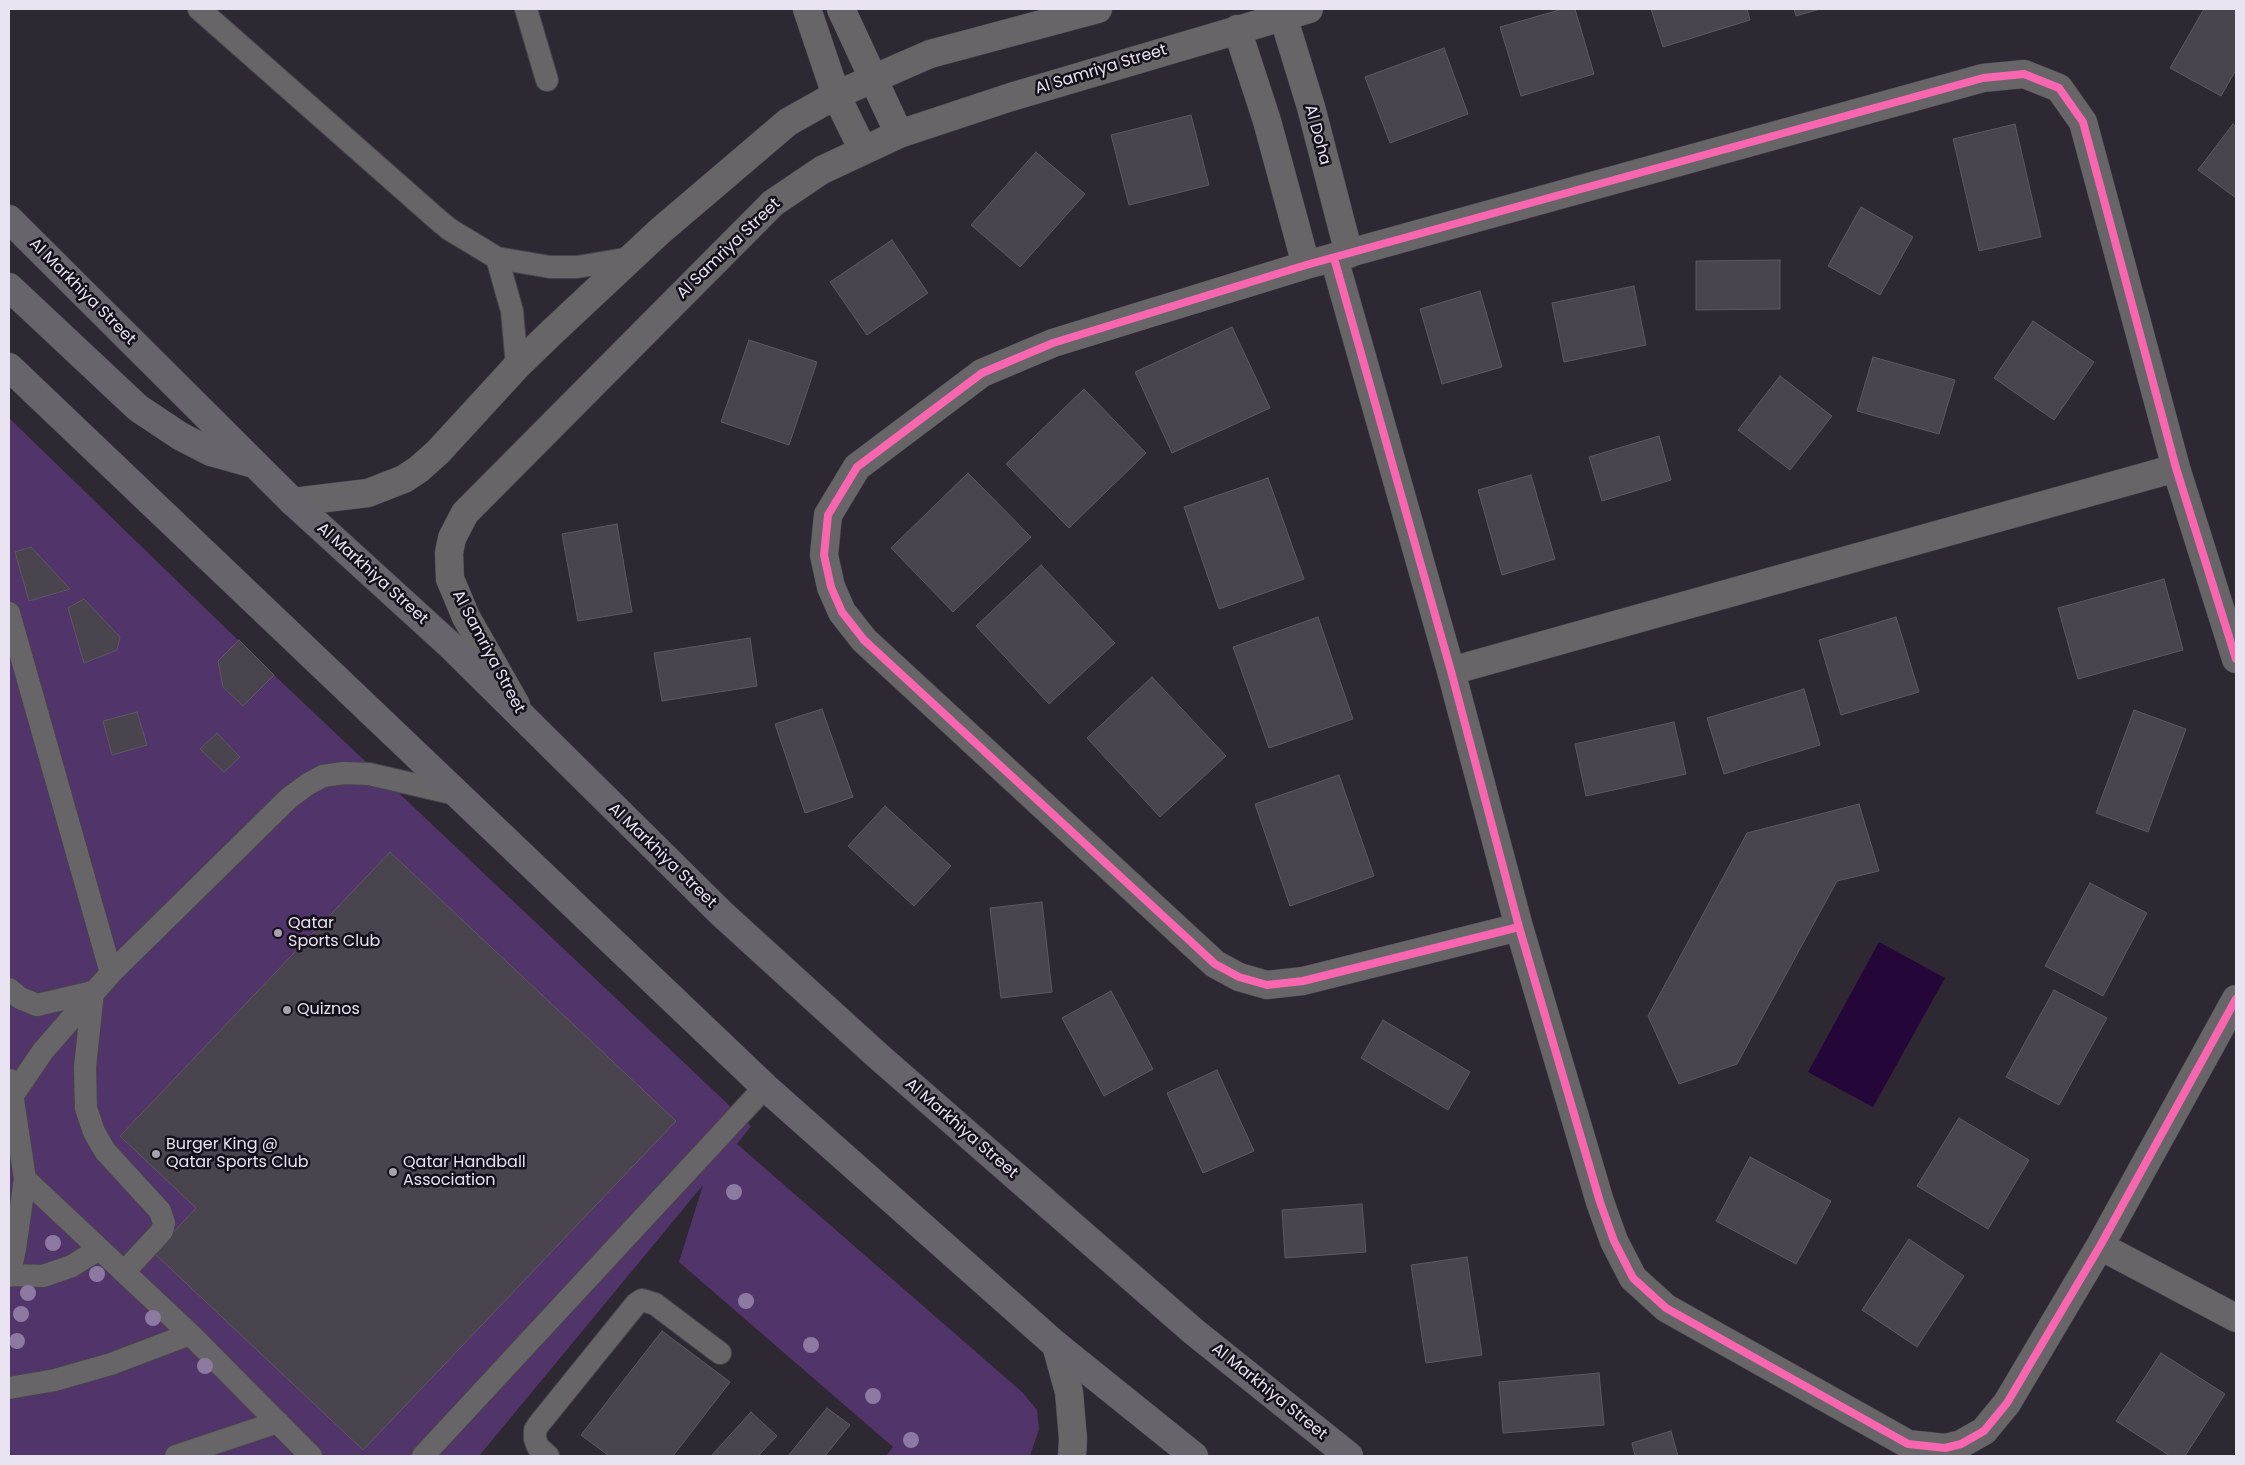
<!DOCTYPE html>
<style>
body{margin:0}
#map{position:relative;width:2245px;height:1465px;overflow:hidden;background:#2e2833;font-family:Poppins,sans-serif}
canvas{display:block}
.frame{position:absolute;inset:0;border:10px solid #e9e3f1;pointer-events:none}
</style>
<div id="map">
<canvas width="2245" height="1465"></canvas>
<div class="frame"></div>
</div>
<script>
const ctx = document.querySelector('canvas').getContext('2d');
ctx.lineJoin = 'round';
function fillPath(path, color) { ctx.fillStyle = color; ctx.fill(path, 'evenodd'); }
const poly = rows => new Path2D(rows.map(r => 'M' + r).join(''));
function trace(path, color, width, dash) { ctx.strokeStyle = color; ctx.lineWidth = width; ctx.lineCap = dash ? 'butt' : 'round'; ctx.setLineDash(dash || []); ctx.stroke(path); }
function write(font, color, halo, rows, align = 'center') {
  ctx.font = font + ' Poppins,sans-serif'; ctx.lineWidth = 5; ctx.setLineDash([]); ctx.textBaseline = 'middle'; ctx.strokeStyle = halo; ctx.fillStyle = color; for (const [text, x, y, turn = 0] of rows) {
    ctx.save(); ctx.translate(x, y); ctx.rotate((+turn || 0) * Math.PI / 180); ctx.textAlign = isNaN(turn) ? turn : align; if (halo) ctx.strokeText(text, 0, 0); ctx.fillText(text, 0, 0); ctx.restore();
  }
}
fillPath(poly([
 [9,418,274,675,751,1126,737,1144,1022,1392,1037,1410,1039,1429,1030,1456,886,1456,893,1447,679,1262,703,1185,479,1456,9,1456]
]), '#51346a');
fillPath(poly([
 [1879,942,1945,978,1873,1107,1808,1072]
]), '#250638');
const building = poly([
 [1563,9,1575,9,1594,74,1521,96,1500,27,1563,9],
 [1651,9,1747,9,1750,20,1663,47,1651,9],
 [1794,9,1820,9,1796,16,1794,9],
 [2204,9,2236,9,2236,70,2221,96,2170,68,2204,9],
 [1444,48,1468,114,1390,143,1365,77,1444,48],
 [1191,115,1209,185,1129,205,1111,135,1191,115],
 [2015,124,2041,237,1979,251,1953,139,2015,124],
 [2233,124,2236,127,2236,198,2198,170,2233,124],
 [1036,152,1085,194,1020,267,971,225,1036,152],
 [1861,207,1913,237,1880,295,1828,266,1861,207],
 [892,240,928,293,867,335,830,282,892,240],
 [1780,260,1780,309,1696,310,1696,261,1780,260],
 [1634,286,1646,345,1564,362,1552,303,1634,286],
 [1480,291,1502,367,1442,384,1420,309,1480,291],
 [2033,321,2094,362,2054,420,1994,378,2033,321],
 [1232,327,1270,408,1172,453,1135,372,1232,327],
 [749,340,817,362,789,445,721,422,749,340],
 [1873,357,1955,380,1939,434,1857,411,1873,357],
 [1780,376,1832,416,1790,470,1738,430,1780,376],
 [1084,389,1146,453,1069,528,1006,464,1084,389],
 [1659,436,1671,480,1602,501,1589,457,1659,436],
 [968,473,1031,537,953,612,891,548,968,473],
 [1531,475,1555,559,1502,575,1478,490,1531,475],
 [1268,478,1304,579,1219,609,1184,507,1268,478],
 [617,524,632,612,578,621,562,534,617,524],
 [31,547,70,589,29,601,15,552,31,547],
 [1041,565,1115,643,1049,704,976,626,1041,565],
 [2164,579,2183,650,2078,679,2058,608,2164,579],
 [84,599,120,637,117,650,84,663,68,608,84,599],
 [1318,617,1353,719,1269,748,1233,647,1318,617],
 [1896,617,1919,692,1841,715,1819,640,1896,617],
 [750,638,757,686,662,701,654,653,750,638],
 [239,640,274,675,243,706,223,687,218,661,239,640],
 [1152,677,1226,756,1160,817,1087,738,1152,677],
 [1804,689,1820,745,1724,774,1707,718,1804,689],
 [822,709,853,797,805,813,775,724,822,709],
 [2134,710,2186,729,2148,832,2096,813,2134,710],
 [137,712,147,745,112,755,103,721,137,712],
 [1674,722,1686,774,1586,796,1575,744,1674,722],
 [217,733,240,757,224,772,200,749,217,733],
 [1339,775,1374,876,1290,906,1255,804,1339,775],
 [1859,804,1879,871,1837,881,1737,1064,1679,1084,1648,1016,1747,833,1859,804],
 [885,806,951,866,914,906,848,846,885,806],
 [390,852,676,1121,363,1450,154,1253,196,1208,120,1136,390,852],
 [2090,883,2147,913,2103,996,2045,966,2090,883],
 [1042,902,1052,992,1001,998,990,908,1042,902],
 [2054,990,2107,1018,2059,1105,2006,1077,2054,990],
 [1111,991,1153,1069,1104,1096,1062,1018,1111,991],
 [1383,1020,1470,1072,1448,1110,1361,1058,1383,1020],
 [1217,1070,1254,1151,1203,1173,1167,1093,1217,1070],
 [1959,1118,2029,1160,1988,1229,1917,1186,1959,1118],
 [1750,1157,1831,1201,1796,1264,1716,1221,1750,1157],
 [1362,1204,1366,1252,1285,1258,1282,1210,1362,1204],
 [1909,1239,1964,1276,1917,1347,1862,1310,1909,1239],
 [1467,1257,1482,1355,1426,1363,1411,1265,1467,1257],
 [662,1331,730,1382,673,1456,609,1456,581,1435,662,1331],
 [2161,1353,2225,1394,2185,1456,2170,1456,2116,1421,2161,1353],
 [1599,1373,1604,1425,1503,1433,1499,1382,1599,1373],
 [827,1408,850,1425,825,1456,788,1456,827,1408],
 [751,1412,777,1436,758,1456,711,1456,751,1412],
 [1671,1431,1678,1456,1635,1456,1632,1443,1671,1431]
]);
fillPath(building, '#4a444f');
trace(building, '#5d5862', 1);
const service = poly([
 [199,9,437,219,449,229,497,258,550,267,577,267,631,258],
 [526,9,547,80],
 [497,258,512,311,517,366],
 [9,613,111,973],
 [9,989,20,998,37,1005,93,992,85,1067,86,1108,94,1132,105,1151,160,1211,164,1223,162,1231,124,1272],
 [13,1095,43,1051,111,973,289,798,308,784,323,776,344,773,369,774,460,795],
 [25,1179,190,1334,311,1456],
 [9,1275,43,1276,72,1266,99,1249],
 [9,1276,15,1249,25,1179,10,1080],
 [9,1388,55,1380,111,1364,190,1334],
 [176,1456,278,1422],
 [423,1456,765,1087],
 [548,1456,538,1447,535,1439,535,1430,539,1424,636,1304,642,1300,655,1304,720,1353]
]);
const minor = poly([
 [807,9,836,95,863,150],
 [841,9,899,134],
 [1283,16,1311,107,1349,254],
 [1237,29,1267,121,1306,265],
 [1334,258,1451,671,1519,927,1600,1202,1614,1241,1633,1278,1666,1308,1908,1444,1945,1448,1961,1444,1984,1431,2007,1403,2100,1246,2236,999],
 [293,502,368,493,404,479,419,469,438,452,517,366,550,334,660,231,788,122,836,95,930,54,1098,9],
 [1451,671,2176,468],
 [516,705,466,617,456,593,450,579,449,553,452,538,465,513,773,203,822,170,899,134,1011,97,1309,9],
 [1519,927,1303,981,1267,985,1239,977,1215,964,864,640,842,612,831,587,824,555,828,515,857,467,982,373,1053,343,1306,265,1983,78,2024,74,2059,88,2083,122,2176,468,2236,659],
 [2100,1246,2236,1318],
 [1056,1345,1069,1392,1073,1439,1072,1456]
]);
const trunk = poly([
 [9,219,293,502,451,646,721,913,878,1056,1193,1331,1349,1456],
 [9,287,138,408,180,436,211,452,254,464],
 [9,367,765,1087,1056,1345,1194,1456]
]);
trace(service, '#48434d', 24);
trace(minor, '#48434d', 29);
trace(trunk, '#48434d', 29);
trace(service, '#686569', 22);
trace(minor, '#686569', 28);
trace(trunk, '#68646c', 28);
trace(poly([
 [1334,258,1451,671,1519,927,1600,1202,1614,1241,1633,1278,1666,1308,1908,1444,1945,1448,1961,1444,1984,1431,2007,1403,2100,1246,2236,999],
 [1519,927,1303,981,1267,985,1239,977,1215,964,864,640,842,612,831,587,824,555,828,515,857,467,982,373,1053,343,1306,265,1983,78,2024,74,2059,88,2083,122,2176,468,2236,659]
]), '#f766af', 8);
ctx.fillStyle = '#8d79a1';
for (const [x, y] of [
 [734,1192],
 [53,1243],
 [97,1274],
 [28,1293],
 [746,1301],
 [21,1314],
 [153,1318],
 [17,1341],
 [811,1345],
 [205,1366],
 [873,1396],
 [911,1440]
]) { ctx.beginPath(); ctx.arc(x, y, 8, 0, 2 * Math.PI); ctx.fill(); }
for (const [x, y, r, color] of [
 [278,933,5,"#a8a2ae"],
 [287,1010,5,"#a8a2ae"],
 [156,1154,5,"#a8a2ae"],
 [393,1172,5,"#a8a2ae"]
]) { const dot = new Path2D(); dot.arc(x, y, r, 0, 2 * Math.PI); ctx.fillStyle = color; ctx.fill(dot); trace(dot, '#140f18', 2); }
write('16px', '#e9e3f1', '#140f18', [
 ["Al Samriya Street",1101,70,-17],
 ["Al Doha",1317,135,75],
 ["Al Samriya Street",729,249,-44],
 ["Al Markhiya Street",82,292,45],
 ["Al Markhiya Street",372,574,42],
 ["Al Samriya Street",488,652,62],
 ["Al Markhiya Street",662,856,44],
 ["Al Markhiya Street",961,1129,41],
 ["Al Markhiya Street",1269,1392,39]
]);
write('16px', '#e9e3f1', '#140f18', [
 ["Qatar",288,924],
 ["Sports Club",288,942],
 ["Quiznos",297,1010],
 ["Burger King @",166,1145],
 ["Qatar Sports Club",166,1163],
 ["Qatar Handball",403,1163],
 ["Association",403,1181]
], 'left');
</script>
